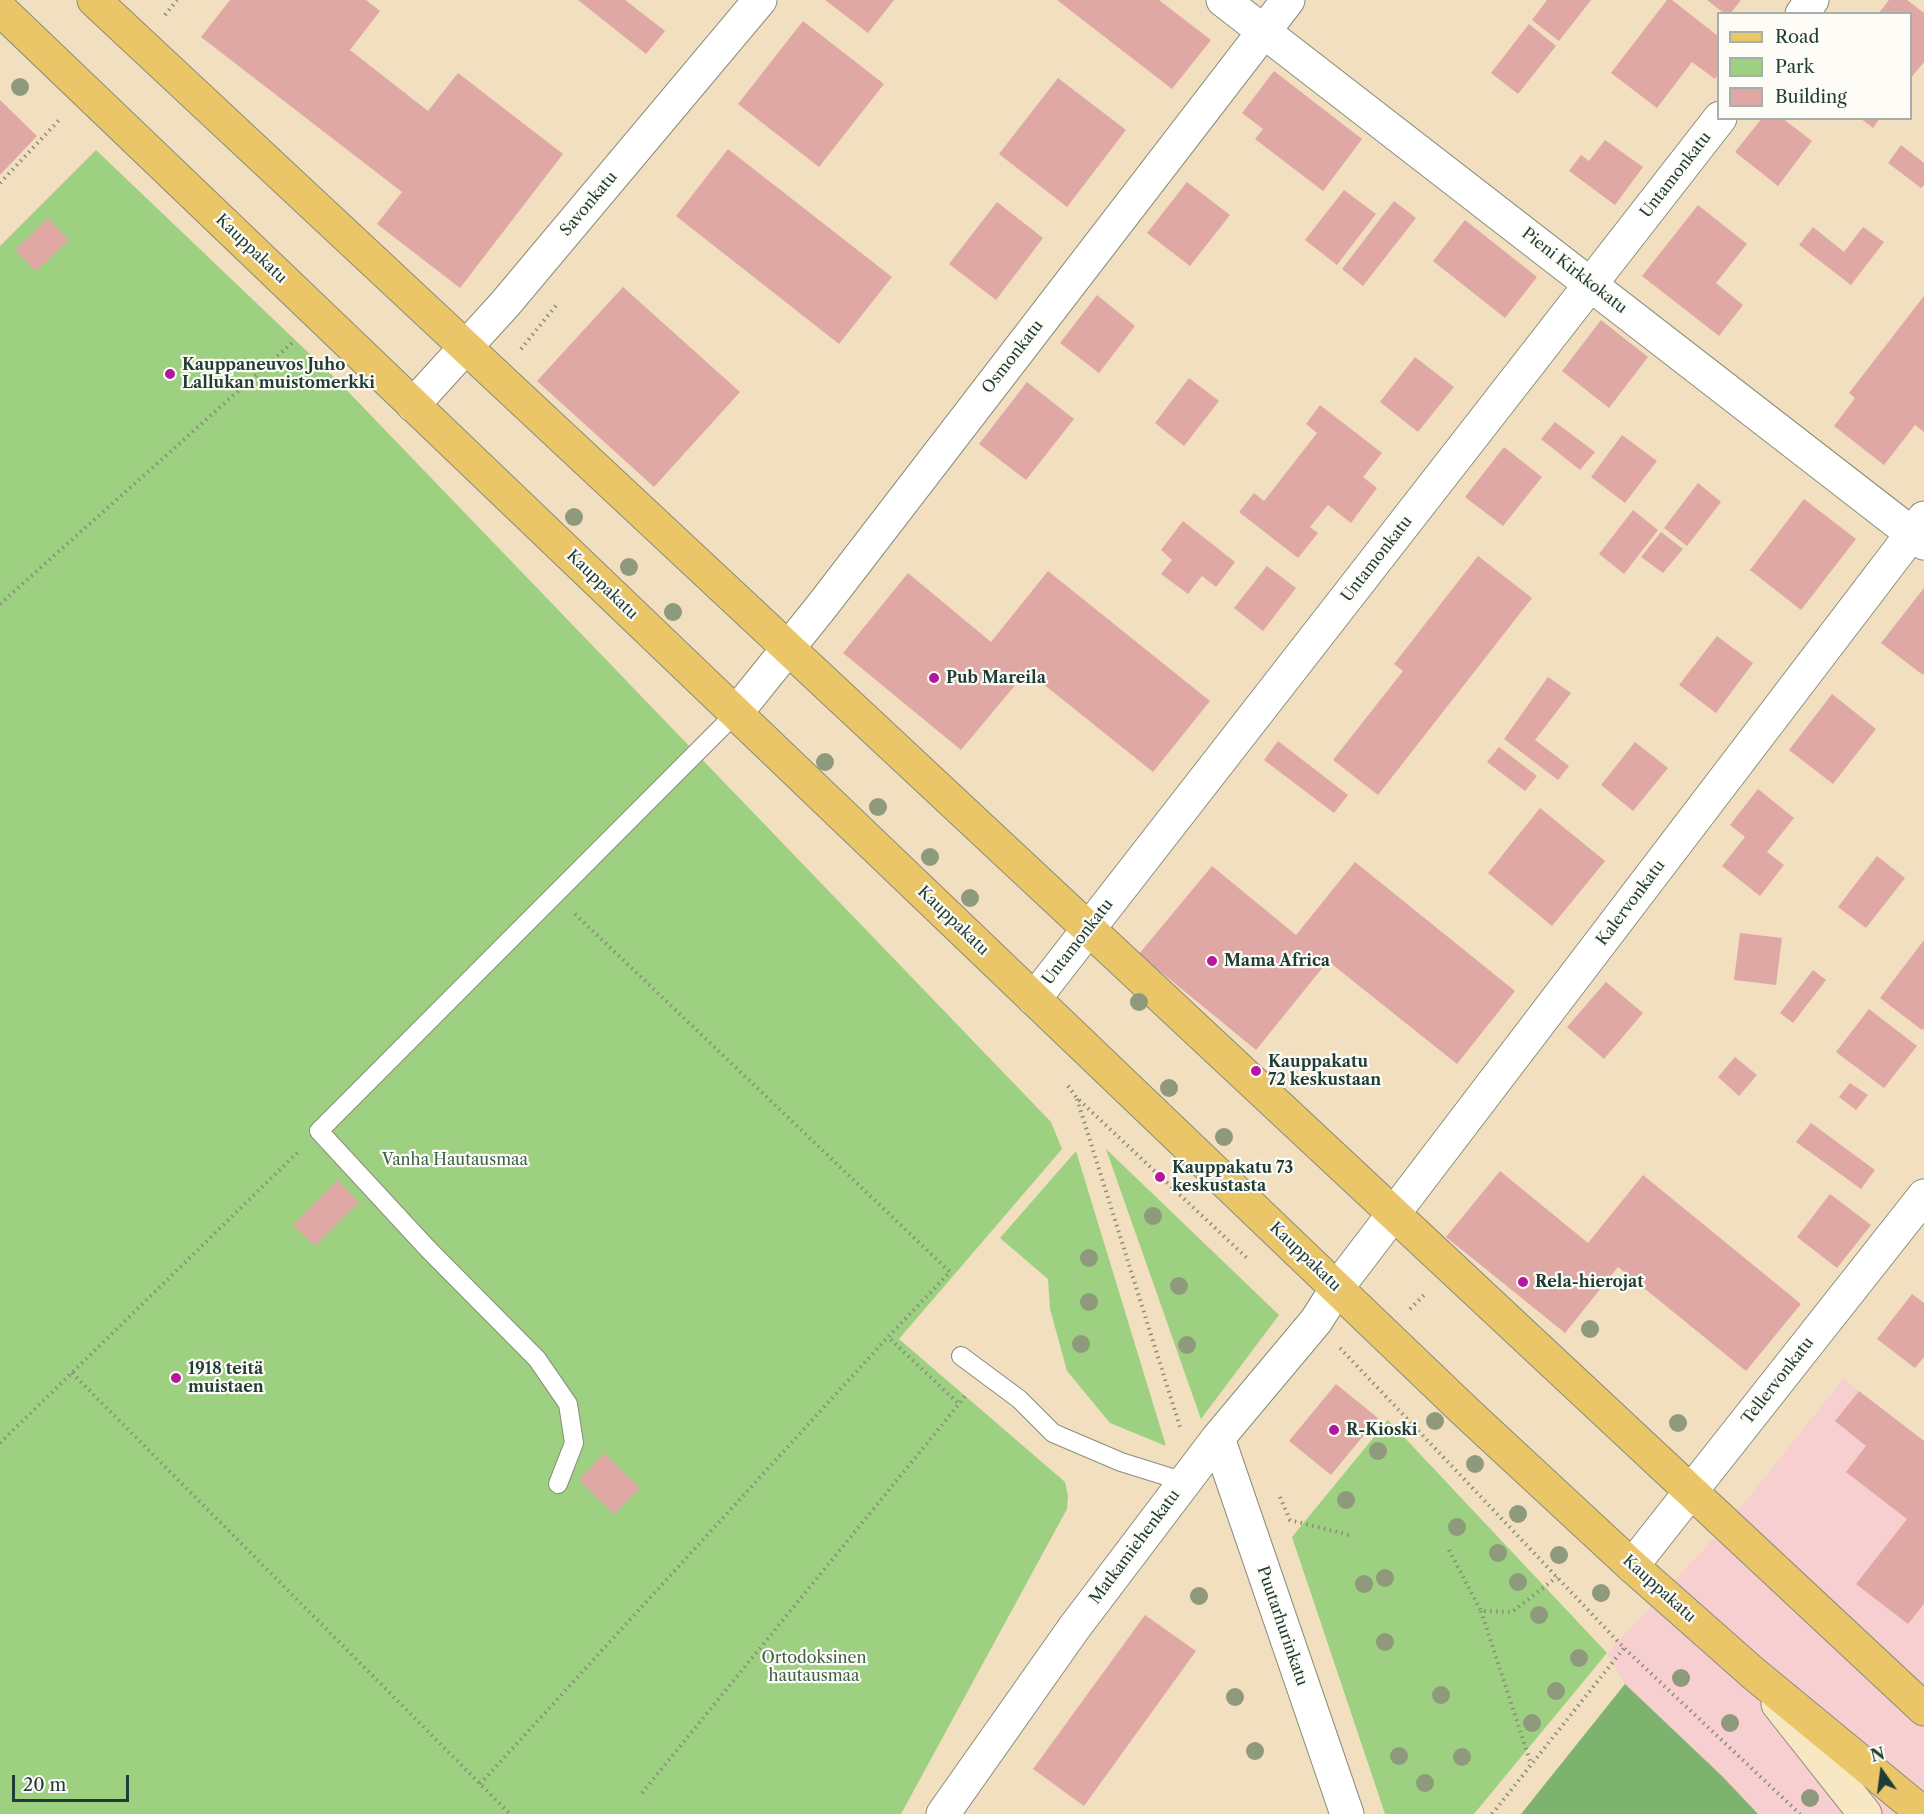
<!DOCTYPE html>
<meta charset="utf-8">
<style>
body{margin:0}
#map{position:relative;width:1924px;height:1814px;overflow:hidden;background:#f1dfc0;font-family:"Libre Caslon Text",serif}
canvas{display:block}
.legend{position:absolute;left:1717px;top:12px;width:195px;height:108px;box-sizing:border-box;background:#fdfcf7;border:2px solid #a4b0a9;margin:0;padding:8px 10px;list-style:none;font-size:18px;color:#1f3d34}
.legend li{display:flex;align-items:center;gap:12px;height:30px}
.legend b{width:30px;border:2px solid #a4b0a9}
.north{position:absolute;left:1852px;top:1742px;width:60px;height:60px;-webkit-text-stroke:4px #fdfcf7;paint-order:stroke;rotate:346deg;font-size:16px;font-weight:700;line-height:24px;text-align:center;color:#1f3d34}
.north::after{content:'';display:block;margin:auto;width:21px;height:27px;background:#1f3d34;clip-path:polygon(50% 0,100% 100%,50% 72%,0 100%)}
.scale{position:absolute;left:12px;top:1775px;width:117px;height:27px;box-sizing:border-box;border:3px solid #1f3d34;border-top:0;padding-left:8px;font-size:18px;line-height:21px;white-space:nowrap;color:#1f3d34;-webkit-text-stroke:4px #fdfcf7;paint-order:stroke}
</style>
<div id="map">
<canvas width="1924" height="1814"></canvas>
<ul class="legend">
<li><b style="height:8px;background:#ebc669"></b>Road</li>
<li><b style="height:16px;background:#9dd181"></b>Park</li>
<li><b style="height:16px;background:#e0a8a5"></b>Building</li>
</ul>
<div class="north">N</div>
<div class="scale">20 m</div>
</div>
<script>
const ctx = document.querySelector('canvas').getContext('2d');
ctx.lineJoin = 'round';
function fillPath(path, color) { ctx.fillStyle = color; ctx.fill(path, 'evenodd'); }
const poly = rows => new Path2D(rows.map(r => 'M' + r).join(''));
function trace(path, color, width, dash) { ctx.strokeStyle = color; ctx.lineWidth = width; ctx.lineCap = dash ? 'butt' : 'round'; ctx.setLineDash(dash || []); ctx.stroke(path); }
function write(font, color, halo, rows, align = 'center') {
  ctx.font = font + ' "Libre Caslon Text",serif'; ctx.lineWidth = 4.5; ctx.setLineDash([]); ctx.textBaseline = 'middle'; ctx.strokeStyle = halo; ctx.fillStyle = color; for (const [text, x, y, turn = 0] of rows) {
    ctx.save(); ctx.translate(x, y); ctx.rotate((+turn || 0) * Math.PI / 180); ctx.textAlign = isNaN(turn) ? turn : align; if (halo) ctx.strokeText(text, 0, 0); ctx.fillText(text, 0, 0); ctx.restore();
  }
}
fillPath(poly([
 [1843,1379,1924,1441,1924,1814,1758,1814,1625,1684,1607,1653,1730,1521]
]), '#f7cfd1');
fillPath(poly([
 [96,150,335,378,1051,1122,1062,1149,899,1339,1065,1482,1068,1496,1067,1509,901,1814,0,1814,0,246],
 [1106,1149,1279,1315,1201,1419],
 [1076,1151,1166,1446,1110,1423,1067,1371,1050,1309,1048,1279,1000,1238],
 [1388,1420,1607,1653,1474,1814,1385,1814,1292,1537]
]), '#9dd181');
fillPath(poly([
 [1625,1684,1722,1776,1758,1814,1521,1814]
]), '#7eb36f');
fillPath(poly([
 [230,0,366,0,380,11,350,50,428,111,458,73,563,154,460,288,377,224,402,192,201,37],
 [578,0,625,0,665,31,646,54],
 [825,0,894,0,868,33],
 [1057,0,1159,0,1211,40,1172,89],
 [1547,0,1591,0,1559,41,1532,20],
 [1667,0,1672,0,1718,36,1718,74,1715,79,1692,62,1657,108,1611,73],
 [1707,0,1741,0,1730,14,1725,14],
 [1889,0,1907,0,1924,13,1924,62,1910,79,1910,14,1878,14],
 [803,21,884,84,819,167,738,104],
 [1529,24,1556,46,1518,94,1491,73],
 [1274,71,1362,139,1323,191,1255,139,1263,129,1242,113],
 [1058,78,1126,130,1067,207,999,154],
 [0,100,37,136,0,175],
 [1762,118,1782,118,1812,141,1778,186,1735,152],
 [1860,118,1880,118,1873,128],
 [1605,140,1643,167,1615,205,1569,171,1581,155,1589,161],
 [1901,145,1924,163,1924,185,1921,188,1888,163],
 [728,149,892,277,839,344,676,216],
 [1187,182,1230,215,1190,266,1147,233],
 [1344,190,1376,214,1337,265,1305,240],
 [1394,201,1416,218,1363,286,1342,269],
 [997,202,1043,238,996,300,949,264],
 [1698,205,1747,244,1716,283,1743,305,1719,336,1642,276],
 [48,218,69,240,36,271,15,250],
 [1465,220,1537,277,1505,318,1433,261],
 [1813,227,1844,252,1863,227,1884,242,1851,285,1799,245],
 [623,287,740,392,654,487,537,381],
 [1097,295,1135,326,1099,373,1060,343],
 [1924,296,1924,432,1915,425,1884,465,1834,426,1855,398,1849,393],
 [1601,320,1648,357,1609,408,1562,371],
 [1415,357,1454,387,1418,432,1380,402],
 [1189,378,1219,401,1184,446,1155,423],
 [1027,382,1074,419,1026,480,979,444],
 [1320,405,1382,453,1363,477,1377,488,1351,523,1328,505,1310,527,1318,533,1298,558,1239,512,1254,493,1264,501,1317,433,1306,424],
 [1555,422,1595,452,1580,470,1541,439],
 [1622,435,1657,461,1625,503,1591,477],
 [1504,447,1542,477,1503,526,1465,497],
 [1698,483,1721,502,1687,546,1664,528],
 [1804,499,1856,539,1801,610,1750,570],
 [1633,510,1658,530,1624,574,1599,554],
 [1183,521,1235,562,1216,587,1202,576,1188,594,1161,574,1172,560,1161,550],
 [1661,532,1683,549,1663,573,1641,557],
 [1478,556,1532,598,1378,795,1333,760,1403,671,1394,664],
 [1267,566,1296,588,1263,631,1234,608],
 [1048,571,1210,701,1153,772,1027,671,961,750,843,653,908,573,991,642],
 [1924,588,1924,673,1923,675,1881,643],
 [1717,636,1753,663,1716,713,1679,685],
 [1548,677,1571,693,1535,740,1569,766,1558,780,1504,739],
 [1832,694,1876,729,1833,784,1789,750],
 [1278,741,1348,795,1334,813,1264,760],
 [1635,742,1668,768,1633,811,1601,785],
 [1499,747,1537,776,1525,791,1487,762],
 [1758,789,1794,818,1767,852,1784,865,1760,896,1722,866,1745,837,1730,825],
 [1540,808,1605,861,1552,926,1488,873],
 [1877,856,1905,878,1866,928,1838,907],
 [1355,862,1515,991,1457,1064,1328,961,1256,1050,1139,954,1212,866,1296,935],
 [1740,933,1782,938,1776,985,1734,980],
 [1924,940,1924,1028,1922,1030,1880,998],
 [1813,970,1826,980,1793,1023,1780,1013],
 [1606,982,1643,1013,1604,1059,1567,1027],
 [1869,1009,1917,1046,1884,1088,1836,1052],
 [1735,1057,1757,1075,1739,1096,1718,1077],
 [1850,1083,1868,1095,1856,1110,1839,1097],
 [1811,1123,1875,1170,1861,1189,1796,1142],
 [1500,1171,1588,1243,1643,1175,1801,1304,1746,1371,1618,1267,1565,1333,1446,1237],
 [338,1180,359,1202,315,1246,293,1225],
 [1830,1194,1871,1225,1837,1268,1797,1237],
 [1912,1294,1924,1303,1924,1357,1915,1368,1877,1339],
 [1336,1384,1378,1418,1331,1475,1289,1441],
 [1859,1391,1924,1441,1924,1604,1908,1624,1856,1584,1907,1519,1846,1472,1866,1446,1835,1421],
 [604,1453,640,1488,614,1514,579,1480],
 [1145,1615,1196,1651,1084,1806,1033,1769]
]), '#e0a8a5');
const lane = poly([
 [961,1356,1019,1399,1053,1433,1121,1462,1185,1482],
 [558,1484,574,1443,568,1404,537,1359,428,1249,319,1131,736,713]
]);
const street = poly([
 [1223,0,1924,543],
 [1802,14,1812,0],
 [413,405,505,304,760,0],
 [736,713,822,606,1288,0],
 [1034,999,1720,118],
 [1218,1438,1347,1814],
 [1632,1566,1924,1196],
 [943,1814,1074,1628,1218,1438,1316,1321,1337,1288,1924,518]
]);
const secondary = poly([
 [1778,1704,1865,1814]
]);
const primary = poly([
 [94,0,1924,1709],
 [0,9,1467,1413,1632,1566,1753,1673,1924,1814]
]);
trace(lane, '#888e7a', 20);
trace(street, '#888e7a', 35);
trace(secondary, '#888e7a', 35);
trace(primary, '#888e7a', 35);
trace(poly([
 [165,15,177,0],
 [0,183,61,118],
 [521,349,558,303],
 [0,604,293,342],
 [575,914,950,1272,888,1337,959,1404,965,1396],
 [1068,1086,1077,1098,1248,1259],
 [1077,1099,1180,1427],
 [1410,1309,1426,1293],
 [1340,1348,1624,1648,1800,1814],
 [72,1373,510,1814],
 [0,1443,299,1151],
 [1280,1497,1290,1520,1353,1536],
 [1449,1550,1481,1611,1512,1612,1557,1577],
 [1481,1611,1531,1764],
 [480,1784,888,1337],
 [642,1793,959,1404],
 [1492,1814,1624,1648]
]), '#888e7a', 4, [1.5, 4.5]);
trace(lane, '#fff', 18);
trace(street, '#fff', 33);
trace(secondary, '#f7e8c3', 33);
trace(primary, '#ebc669', 33);
ctx.fillStyle = '#8f9a7d';
for (const [x, y] of [
 [20,87],
 [574,517],
 [629,567],
 [673,612],
 [825,762],
 [878,807],
 [930,857],
 [970,898],
 [1139,1002],
 [1169,1088],
 [1224,1137],
 [1153,1216],
 [1089,1258],
 [1179,1286],
 [1089,1302],
 [1590,1329],
 [1081,1344],
 [1187,1345],
 [1435,1421],
 [1678,1423],
 [1378,1451],
 [1475,1464],
 [1346,1500],
 [1518,1514],
 [1457,1527],
 [1498,1553],
 [1559,1555],
 [1385,1578],
 [1518,1582],
 [1364,1584],
 [1601,1593],
 [1199,1596],
 [1539,1615],
 [1385,1642],
 [1579,1658],
 [1681,1678],
 [1556,1691],
 [1441,1695],
 [1235,1697],
 [1532,1723],
 [1730,1723],
 [1255,1751],
 [1399,1756],
 [1462,1757],
 [1425,1783],
 [1810,1798]
]) { ctx.beginPath(); ctx.arc(x, y, 9, 0, 2 * Math.PI); ctx.fill(); }
for (const [x, y, r, color] of [
 [170,374,6,"#b5179e"],
 [934,678,6,"#b5179e"],
 [1212,961,6,"#b5179e"],
 [1256,1071,6,"#b5179e"],
 [1160,1177,6,"#b5179e"],
 [1523,1282,6,"#b5179e"],
 [176,1378,6,"#b5179e"],
 [1334,1430,6,"#b5179e"]
]) { const dot = new Path2D(); dot.arc(x, y, r, 0, 2 * Math.PI); ctx.fillStyle = color; ctx.fill(dot); trace(dot, '#fdfcf7', 2); }
write('16px', '#1f3d34', '#fdfcf7', [
 ["Untamonkatu",1676,175,-52],
 ["Savonkatu",589,204,-50],
 ["Kauppakatu",251,249,44],
 ["Pieni Kirkkokatu",1574,271,38],
 ["Osmonkatu",1013,357,-52],
 ["Untamonkatu",1377,559,-52],
 ["Kauppakatu",602,585,44],
 ["Kalervonkatu",1631,903,-53],
 ["Kauppakatu",953,921,44],
 ["Untamonkatu",1078,942,-52],
 ["Kauppakatu",1305,1257,44],
 ["Tellervonkatu",1778,1381,-52],
 ["Matkamiehenkatu",1135,1547,-53],
 ["Kauppakatu",1659,1589,42],
 ["Puutarhurinkatu",1282,1626,71]
]);
write('bold 16px', '#1f3d34', '#fdfcf7', [
 ["Kauppaneuvos Juho",182,365],
 ["Lallukan muistomerkki",182,383],
 ["Pub Mareila",946,678],
 ["Mama Africa",1224,961],
 ["Kauppakatu",1268,1062],
 ["72 keskustaan",1268,1080],
 ["Kauppakatu 73",1172,1168],
 ["keskustasta",1172,1186],
 ["Rela-hierojat",1535,1282],
 ["1918 teitä",188,1369],
 ["muistaen",188,1387],
 ["R-Kioski",1346,1430]
], 'left');
write('16px', '#3e6247', '#fdfcf7', [
 ["Vanha Hautausmaa",455,1160],
 ["Ortodoksinen",814,1658],
 ["hautausmaa",814,1676]
]);
</script>
